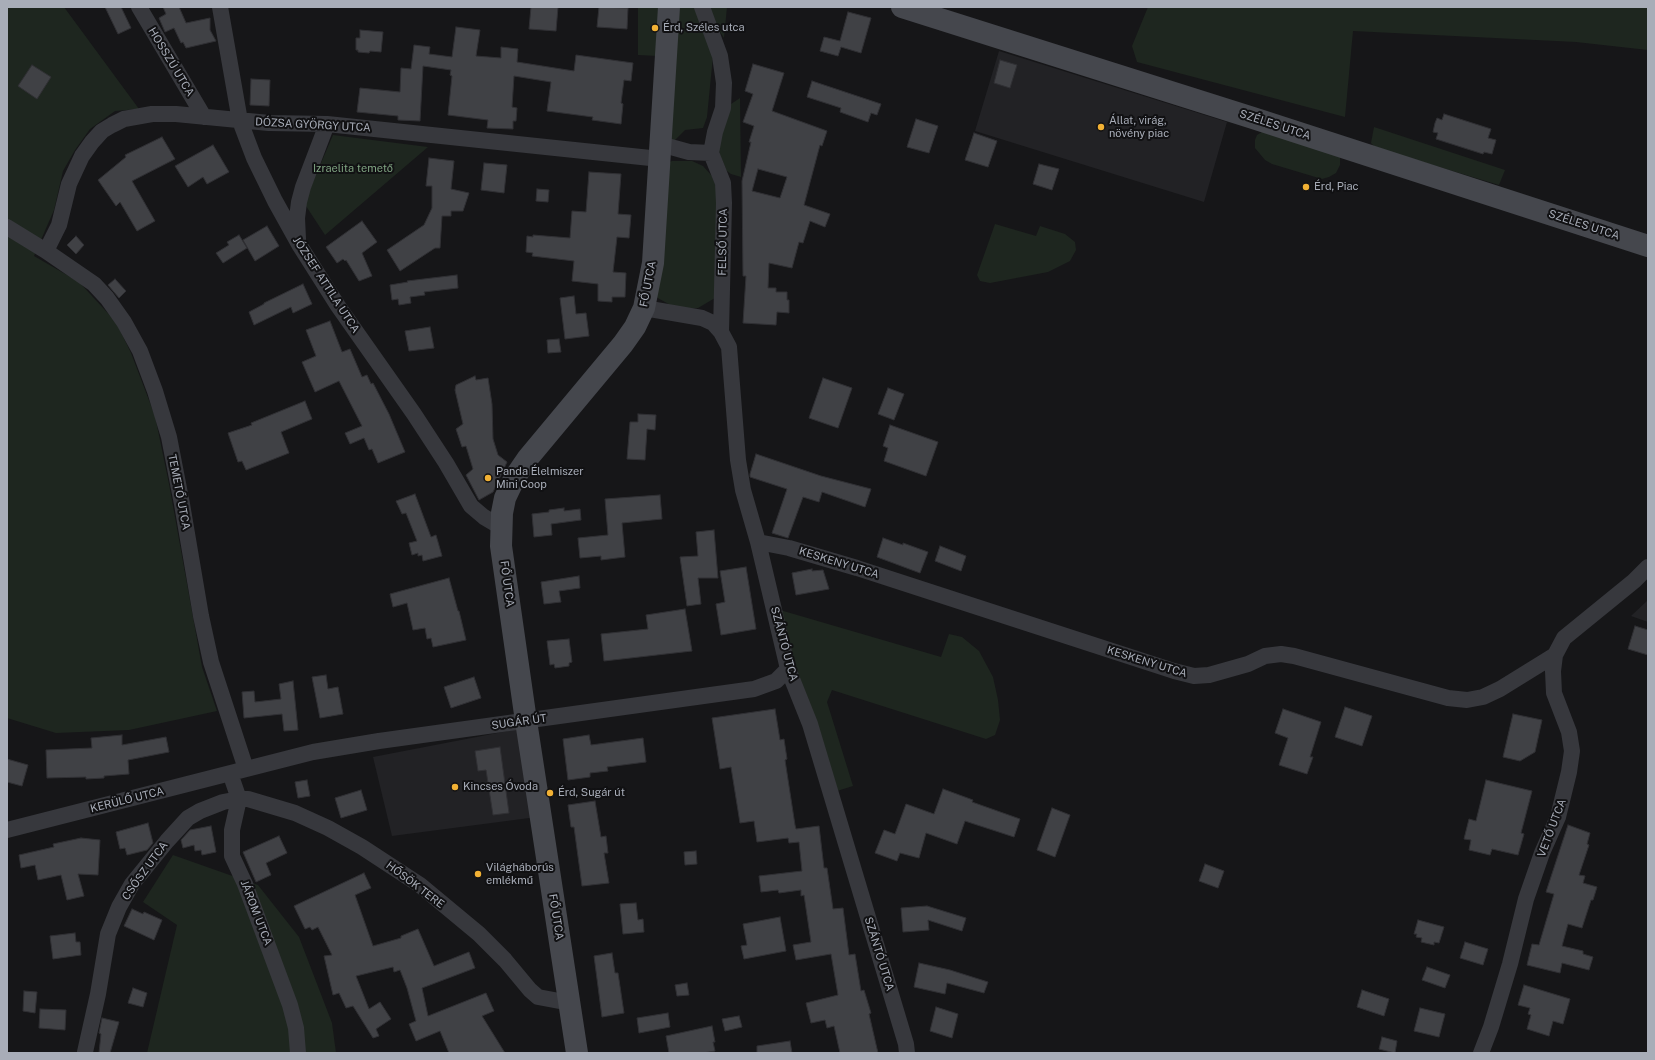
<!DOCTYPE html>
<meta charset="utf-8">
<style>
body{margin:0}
#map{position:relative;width:1655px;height:1060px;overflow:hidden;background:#161618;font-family:"Public Sans",sans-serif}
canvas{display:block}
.frame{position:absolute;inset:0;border:8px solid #a8adb8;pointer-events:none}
</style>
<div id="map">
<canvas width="1655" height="1060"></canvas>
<div class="frame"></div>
</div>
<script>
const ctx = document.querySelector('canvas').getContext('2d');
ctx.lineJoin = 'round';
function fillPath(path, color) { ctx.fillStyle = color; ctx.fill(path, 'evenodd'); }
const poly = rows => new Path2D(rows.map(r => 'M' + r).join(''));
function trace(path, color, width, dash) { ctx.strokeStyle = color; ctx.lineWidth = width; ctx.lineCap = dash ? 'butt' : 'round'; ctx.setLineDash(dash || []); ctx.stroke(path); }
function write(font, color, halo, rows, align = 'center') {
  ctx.font = font + ' "Public Sans",sans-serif'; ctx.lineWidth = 4; ctx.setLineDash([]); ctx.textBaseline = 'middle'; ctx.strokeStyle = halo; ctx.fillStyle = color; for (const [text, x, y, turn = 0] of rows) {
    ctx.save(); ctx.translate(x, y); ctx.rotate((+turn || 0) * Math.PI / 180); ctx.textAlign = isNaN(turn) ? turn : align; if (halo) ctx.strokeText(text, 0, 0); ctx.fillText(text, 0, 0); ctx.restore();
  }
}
fillPath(poly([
 [999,51,1227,122,1204,202,975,131],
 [1648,600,1648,622,1631,616],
 [518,729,537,817,392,836,373,757]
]), '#222225');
fillPath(poly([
 [7,7,64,7,139,109,115,111,90,129,75,150,63,171,54,210,34,256,79,282,116,322,131,353,155,416,169,484,202,667,217,711,129,730,56,733,7,718],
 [638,7,661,7,658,56,638,55],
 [674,7,695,7,713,56,707,117,703,128,685,130,674,141,669,139],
 [707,7,727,7,724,38,708,13],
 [1148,7,1648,7,1648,50,1576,42,1353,31,1345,117,1137,62,1132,46],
 [740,98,741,177,731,174,724,169,720,160,719,149,726,112,731,104],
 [1374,127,1505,170,1499,185,1376,148,1371,143],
 [1262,132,1267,132,1340,157,1340,165,1336,173,1329,177,1322,179,1272,164,1265,160,1255,148,1255,140,1257,135],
 [333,135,428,147,325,235,304,203],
 [672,161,692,161,703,166,712,176,717,189,715,298,698,308,689,309,674,307,656,297,667,163],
 [995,224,1036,236,1040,226,1065,234,1075,242,1076,250,1070,261,1048,272,990,283,980,281,977,275],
 [780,610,941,657,949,634,962,637,979,651,993,677,998,700,1000,720,995,735,986,739,832,690,827,702,853,786,837,791,795,665],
 [173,855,258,885,299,937,332,1023,336,1053,147,1053,177,925,143,902]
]), '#1e261f');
const building = poly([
 [105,7,121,7,131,28,118,34,105,7],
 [163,7,179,7,186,23,210,18,210,30,216,41,186,48,183,42,181,43,174,28,165,32,159,18,166,14,163,7],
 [531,7,558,7,556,31,529,29,531,7],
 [599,7,628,8,627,29,597,27,599,7],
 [848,12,871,18,861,53,841,47,838,56,820,51,824,37,840,41,848,12],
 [456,27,480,30,476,56,501,58,501,47,518,49,517,62,574,71,576,55,633,63,631,81,624,80,621,103,623,104,621,124,592,120,593,117,547,111,551,82,514,76,512,107,517,108,516,121,513,121,513,129,487,128,488,120,448,115,452,76,450,75,451,70,423,66,420,121,398,120,398,116,357,112,360,88,400,92,401,68,411,69,414,45,430,47,429,54,452,57,456,27],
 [360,30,383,32,381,52,370,51,369,53,358,52,358,50,356,50,356,38,360,38,360,30],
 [1000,60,1017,65,1010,88,994,83,1000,60],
 [753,64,784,73,772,111,827,131,822,146,820,145,804,205,830,214,825,227,810,221,803,243,799,242,792,268,769,263,768,288,776,288,776,292,787,292,787,300,789,300,789,313,777,312,776,325,743,323,746,276,743,276,742,181,751,142,749,142,754,126,743,122,753,94,745,91,753,64],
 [758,169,787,177,780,198,752,191,758,169],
 [32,65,51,77,37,99,18,86,32,65],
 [251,79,270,80,269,106,250,105,251,79],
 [812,81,881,104,877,115,871,113,868,122,840,112,841,108,807,97,812,81],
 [1444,114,1491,129,1488,138,1496,140,1492,154,1484,152,1483,154,1436,139,1438,133,1433,132,1435,123,1437,118,1442,120,1444,114],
 [916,119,938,126,929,153,907,147,916,119],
 [974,133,997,141,988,167,965,160,974,133],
 [162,137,175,159,132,181,155,221,137,231,120,202,116,206,98,180,126,157,125,155,162,137],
 [213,145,229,172,207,184,203,177,188,187,175,166,213,145],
 [429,158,454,161,451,189,469,193,463,211,451,211,451,216,442,216,440,248,435,248,400,271,387,250,424,225,432,208,432,186,426,186,429,158],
 [484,163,507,165,504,193,481,190,484,163],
 [1039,164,1059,169,1052,190,1033,184,1039,164],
 [589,172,621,174,618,214,631,215,629,238,617,237,613,272,626,273,625,297,612,297,612,302,598,301,598,284,572,281,574,261,532,256,533,253,526,252,527,236,533,237,533,235,570,238,572,211,586,212,589,172],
 [537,189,549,190,548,202,536,201,537,189],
 [362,221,377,242,362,253,372,276,359,281,346,260,345,261,343,259,337,263,326,247,362,221],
 [267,226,279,246,255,261,243,240,267,226],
 [239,235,247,248,223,263,216,253,229,245,227,242,239,235],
 [76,236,84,245,76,254,67,245,76,236],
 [457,275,458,288,424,292,425,295,410,297,411,303,399,305,398,299,392,300,390,285,408,282,407,281,457,275],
 [115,279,126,291,119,298,108,285,115,279],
 [303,284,312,304,293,313,291,307,254,325,249,312,264,304,264,303,303,284],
 [574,296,576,314,586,313,589,336,565,339,560,298,574,296],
 [330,321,342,352,350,349,362,377,367,375,371,384,373,383,389,414,405,452,378,463,372,449,369,450,364,438,350,444,345,433,362,426,339,381,315,392,302,362,316,356,306,330,330,321],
 [430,327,434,348,409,351,405,331,430,327],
 [559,339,561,352,548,353,547,340,559,339],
 [475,376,476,380,488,378,492,404,493,439,498,455,507,462,493,492,479,500,466,475,473,469,466,446,462,447,456,429,463,424,455,390,456,385,475,376],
 [823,378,852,388,838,428,809,418,823,378],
 [888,388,904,394,894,420,878,414,888,388],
 [305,401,312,419,281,432,289,453,246,470,242,461,238,462,228,433,252,425,251,423,305,401],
 [638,414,656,415,655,430,647,429,645,460,627,459,630,422,638,422,638,414],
 [890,425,938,442,926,476,884,461,888,448,883,446,890,425],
 [756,454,821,476,871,489,865,507,822,492,819,502,803,497,788,538,772,533,787,489,750,477,750,474,756,454],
 [415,494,431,537,436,535,442,556,423,561,422,555,418,556,418,553,412,555,409,543,417,541,406,513,402,514,396,501,415,494],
 [660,495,662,519,622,523,625,557,601,560,601,556,580,558,578,538,608,535,605,499,660,495],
 [564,508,564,511,580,509,581,520,551,524,552,535,534,537,532,514,549,512,549,510,564,508],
 [714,530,718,578,698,578,701,604,687,606,680,557,698,556,696,532,714,530],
 [883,538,903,545,903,543,928,552,920,573,877,557,883,538],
 [940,546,966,556,961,571,935,561,940,546],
 [746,567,756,629,721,635,716,604,725,602,720,571,746,567],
 [812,569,812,571,823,570,829,589,796,595,792,573,812,569],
 [579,576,580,588,559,591,561,602,544,604,541,582,579,576],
 [449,578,458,611,459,611,466,640,433,647,431,638,427,639,425,628,413,630,407,603,393,607,390,594,449,578],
 [685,609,692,651,604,661,601,634,648,629,646,615,685,609],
 [1635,626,1648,630,1648,655,1628,649,1635,626],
 [569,639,572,662,569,663,569,666,555,668,554,664,550,665,547,641,569,639],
 [326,675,328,689,338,687,343,714,320,718,312,677,326,675],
 [474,677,481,698,451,708,444,687,474,677],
 [293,681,298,730,284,731,282,714,244,718,242,692,254,691,255,702,281,699,279,684,293,681],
 [1345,707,1372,716,1362,746,1335,737,1345,707],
 [775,709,780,740,784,739,787,759,785,760,795,825,796,829,819,826,824,868,827,868,833,909,843,908,849,955,855,954,861,991,864,990,871,1013,869,1014,878,1053,840,1053,834,1026,827,1028,825,1020,811,1023,806,1003,838,995,831,954,796,960,793,945,811,942,804,895,801,896,801,890,779,893,778,890,761,892,759,876,802,871,799,842,789,843,788,838,757,842,754,821,740,823,731,767,720,769,712,718,775,709],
 [1283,709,1321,722,1310,757,1313,757,1307,774,1279,765,1288,738,1275,733,1283,709],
 [1513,714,1542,720,1535,752,1520,761,1503,757,1513,714],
 [122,735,122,745,166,737,169,752,128,760,129,774,104,776,104,778,86,779,86,777,47,778,46,750,92,748,91,738,122,735],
 [589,735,591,745,643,738,646,762,607,767,608,771,590,773,590,777,568,780,563,739,589,735],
 [500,747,509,813,493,815,486,770,478,771,475,751,500,747],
 [7,759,28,765,22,786,7,782,7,759],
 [307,780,310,796,298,798,295,782,307,780],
 [1486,780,1532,791,1521,833,1524,834,1518,855,1492,849,1490,855,1469,850,1471,840,1464,839,1469,819,1476,821,1486,780],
 [943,789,973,800,972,802,1020,819,1014,837,965,821,957,844,926,833,919,858,900,853,897,861,875,853,884,830,895,834,906,804,934,814,943,789],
 [361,790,367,810,341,818,335,798,361,790],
 [595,801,601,837,606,836,608,853,604,853,609,883,582,886,574,827,571,827,568,805,595,801],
 [1052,808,1070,815,1055,857,1037,850,1052,808],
 [148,823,153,843,147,850,127,855,125,848,120,849,116,832,148,823],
 [1568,825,1590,833,1587,844,1589,845,1579,875,1585,876,1583,883,1597,887,1593,900,1591,900,1582,928,1568,924,1562,946,1583,951,1583,954,1593,957,1589,970,1562,963,1560,973,1527,965,1532,944,1539,945,1554,894,1546,892,1568,825],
 [211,826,216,852,202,855,201,850,195,851,194,845,183,848,181,840,190,830,211,826],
 [279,836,287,853,266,863,271,875,256,882,243,852,279,836],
 [81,838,100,840,98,875,78,874,84,896,67,900,61,875,38,880,35,865,21,868,19,855,54,847,53,844,81,838],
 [696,851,697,864,685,865,684,852,696,851],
 [1205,864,1224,871,1218,888,1199,881,1205,864],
 [364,873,371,888,355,895,373,946,401,938,401,936,418,929,434,966,469,952,475,968,422,988,428,1016,486,993,494,1011,482,1016,505,1053,449,1053,440,1031,416,1041,409,1024,416,1021,407,988,400,970,394,972,393,967,356,976,369,1009,380,1002,391,1019,376,1029,379,1036,373,1038,353,1006,346,1008,339,993,333,995,324,956,332,955,318,927,312,930,310,927,305,929,294,906,364,873],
 [636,903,638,920,643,919,644,932,623,934,620,904,636,903],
 [927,906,966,918,962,931,928,920,929,930,903,932,901,908,927,906],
 [132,909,143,914,144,912,162,920,154,940,124,926,132,909],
 [780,917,786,951,744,959,741,946,747,945,743,924,780,917],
 [1418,920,1444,927,1439,943,1434,942,1434,945,1421,942,1422,938,1416,937,1417,934,1414,934,1418,920],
 [75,933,76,942,80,942,81,955,53,959,50,936,75,933],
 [1465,942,1488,949,1483,965,1460,958,1465,942],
 [612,953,615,973,618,973,624,1013,602,1017,594,956,612,953],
 [919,963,950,970,988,982,984,993,947,983,945,994,914,987,919,963],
 [1427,967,1450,975,1445,988,1422,980,1427,967],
 [687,983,689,995,677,996,675,985,687,983],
 [1524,985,1570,999,1563,1024,1553,1021,1549,1036,1527,1029,1531,1015,1528,1014,1530,1008,1518,1005,1524,985],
 [133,988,147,993,143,1007,128,1003,133,988],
 [1362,990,1389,999,1384,1016,1357,1007,1362,990],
 [24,991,37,992,35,1013,23,1011,24,991],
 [936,1007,958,1014,952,1038,930,1031,936,1007],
 [1420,1008,1445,1014,1439,1037,1414,1031,1420,1008],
 [40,1009,66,1010,65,1030,39,1028,40,1009],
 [668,1013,670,1027,639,1033,637,1018,668,1013],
 [739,1016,742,1027,725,1031,722,1019,739,1016],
 [102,1018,119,1022,110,1053,99,1053,101,1034,99,1033,102,1018],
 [712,1026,715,1042,713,1042,715,1051,703,1053,669,1053,666,1036,712,1026],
 [1382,1037,1397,1041,1395,1053,1379,1049,1382,1037],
 [790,1041,792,1053,757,1053,757,1046,790,1041]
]);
fillPath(building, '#404145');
trace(building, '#303034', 1);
trace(poly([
 [139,7,204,117],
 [220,7,240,121,254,158,275,201,300,246,338,306,414,414,446,463,471,506,484,517,501,527],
 [702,7,720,56,724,83,723,108,715,132,711,153],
 [660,144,689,152,711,153,723,183,724,203,721,332],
 [7,227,46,251,94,284,107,298,124,322,140,351,155,391,169,437,182,504,201,616,211,662,246,769],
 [298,239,297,218,299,202,303,187,327,124],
 [46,251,59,225,69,184,82,156,92,142,102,131,112,125,124,119,152,114,176,114,269,123,327,124,660,159],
 [644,308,702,318,713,323,721,332,729,347,738,460,743,490,758,542,788,669,810,724,906,1044,907,1053],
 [758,542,789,548,857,568,1174,671,1194,676,1209,675,1248,664,1265,656,1281,654,1294,656,1448,698,1467,700,1483,697,1500,689,1555,655],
 [230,773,239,799,232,830,232,856,245,884,290,1005,296,1028,298,1053],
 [7,830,313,752,379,741,754,689,776,681,788,669],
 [85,1052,98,994,108,934,119,907,132,884,167,841,188,818,200,811,223,802,239,799,248,799,295,813,328,828,362,847,420,885,479,934,505,960,530,990,538,997,570,1003],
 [1481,1053,1491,1027,1510,964,1526,899,1542,853,1558,817,1569,772,1572,751,1569,732,1554,693,1553,671,1555,655,1564,638,1634,581,1648,567]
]), '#37383d', 16);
trace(poly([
 [902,7,1253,118,1648,246],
 [577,1053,526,721,501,546,502,513,505,498,515,477,528,458,623,344,635,327,644,308,653,263,669,7]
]), '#45474d', 22);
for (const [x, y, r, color] of [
 [655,28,4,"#f2b134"],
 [1101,127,4,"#f2b134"],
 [1306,187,4,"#f2b134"],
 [488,478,4,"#f2b134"],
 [455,787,4,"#f2b134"],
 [550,793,4,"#f2b134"],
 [478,874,4,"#f2b134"]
]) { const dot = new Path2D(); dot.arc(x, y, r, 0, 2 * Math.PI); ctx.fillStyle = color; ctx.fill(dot); trace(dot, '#111113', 1.5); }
write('11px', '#a8adb8', '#111113', [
 ["Érd, Széles utca",663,28],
 ["Állat, virág,",1109,121],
 ["növény piac",1109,134],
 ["Érd, Piac",1314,187],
 ["Panda Élelmiszer",496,472],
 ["Mini Coop",496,485],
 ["Kincses Óvoda",463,787],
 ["Érd, Sugár út",558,793],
 ["Világháborús",486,868],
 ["emlékmű",486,881]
], 'left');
write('11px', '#a8adb8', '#111113', [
 ["HOSSZÚ UTCA",171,62,59],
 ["DÓZSA GYÖRGY UTCA",313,125,3],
 ["SZÉLES UTCA",1275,125,18],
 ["SZÉLES UTCA",1584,225,18],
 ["FELSŐ UTCA",723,242,-89],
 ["FŐ UTCA",648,284,-79],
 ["JÓZSEF ATTILA UTCA",326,285,57],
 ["TEMETŐ UTCA",179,492,79],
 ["KESKENY UTCA",839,563,17],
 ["FŐ UTCA",507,584,82],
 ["SZÁNTÓ UTCA",784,644,75],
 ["KESKENY UTCA",1147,662,17],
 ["SUGÁR ÚT",519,722,-8],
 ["KERÜLŐ UTCA",127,800,-14],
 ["VETŐ UTCA",1552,828,-69],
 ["CSŐSZ UTCA",145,871,-54],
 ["HŐSÖK TERE",415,885,37],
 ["JÁROM UTCA",256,913,69],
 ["FŐ UTCA",556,917,81],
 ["SZÁNTÓ UTCA",879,954,73]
]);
write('11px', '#7fa381', '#111113', [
 ["Izraelita temető",353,169]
]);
</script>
